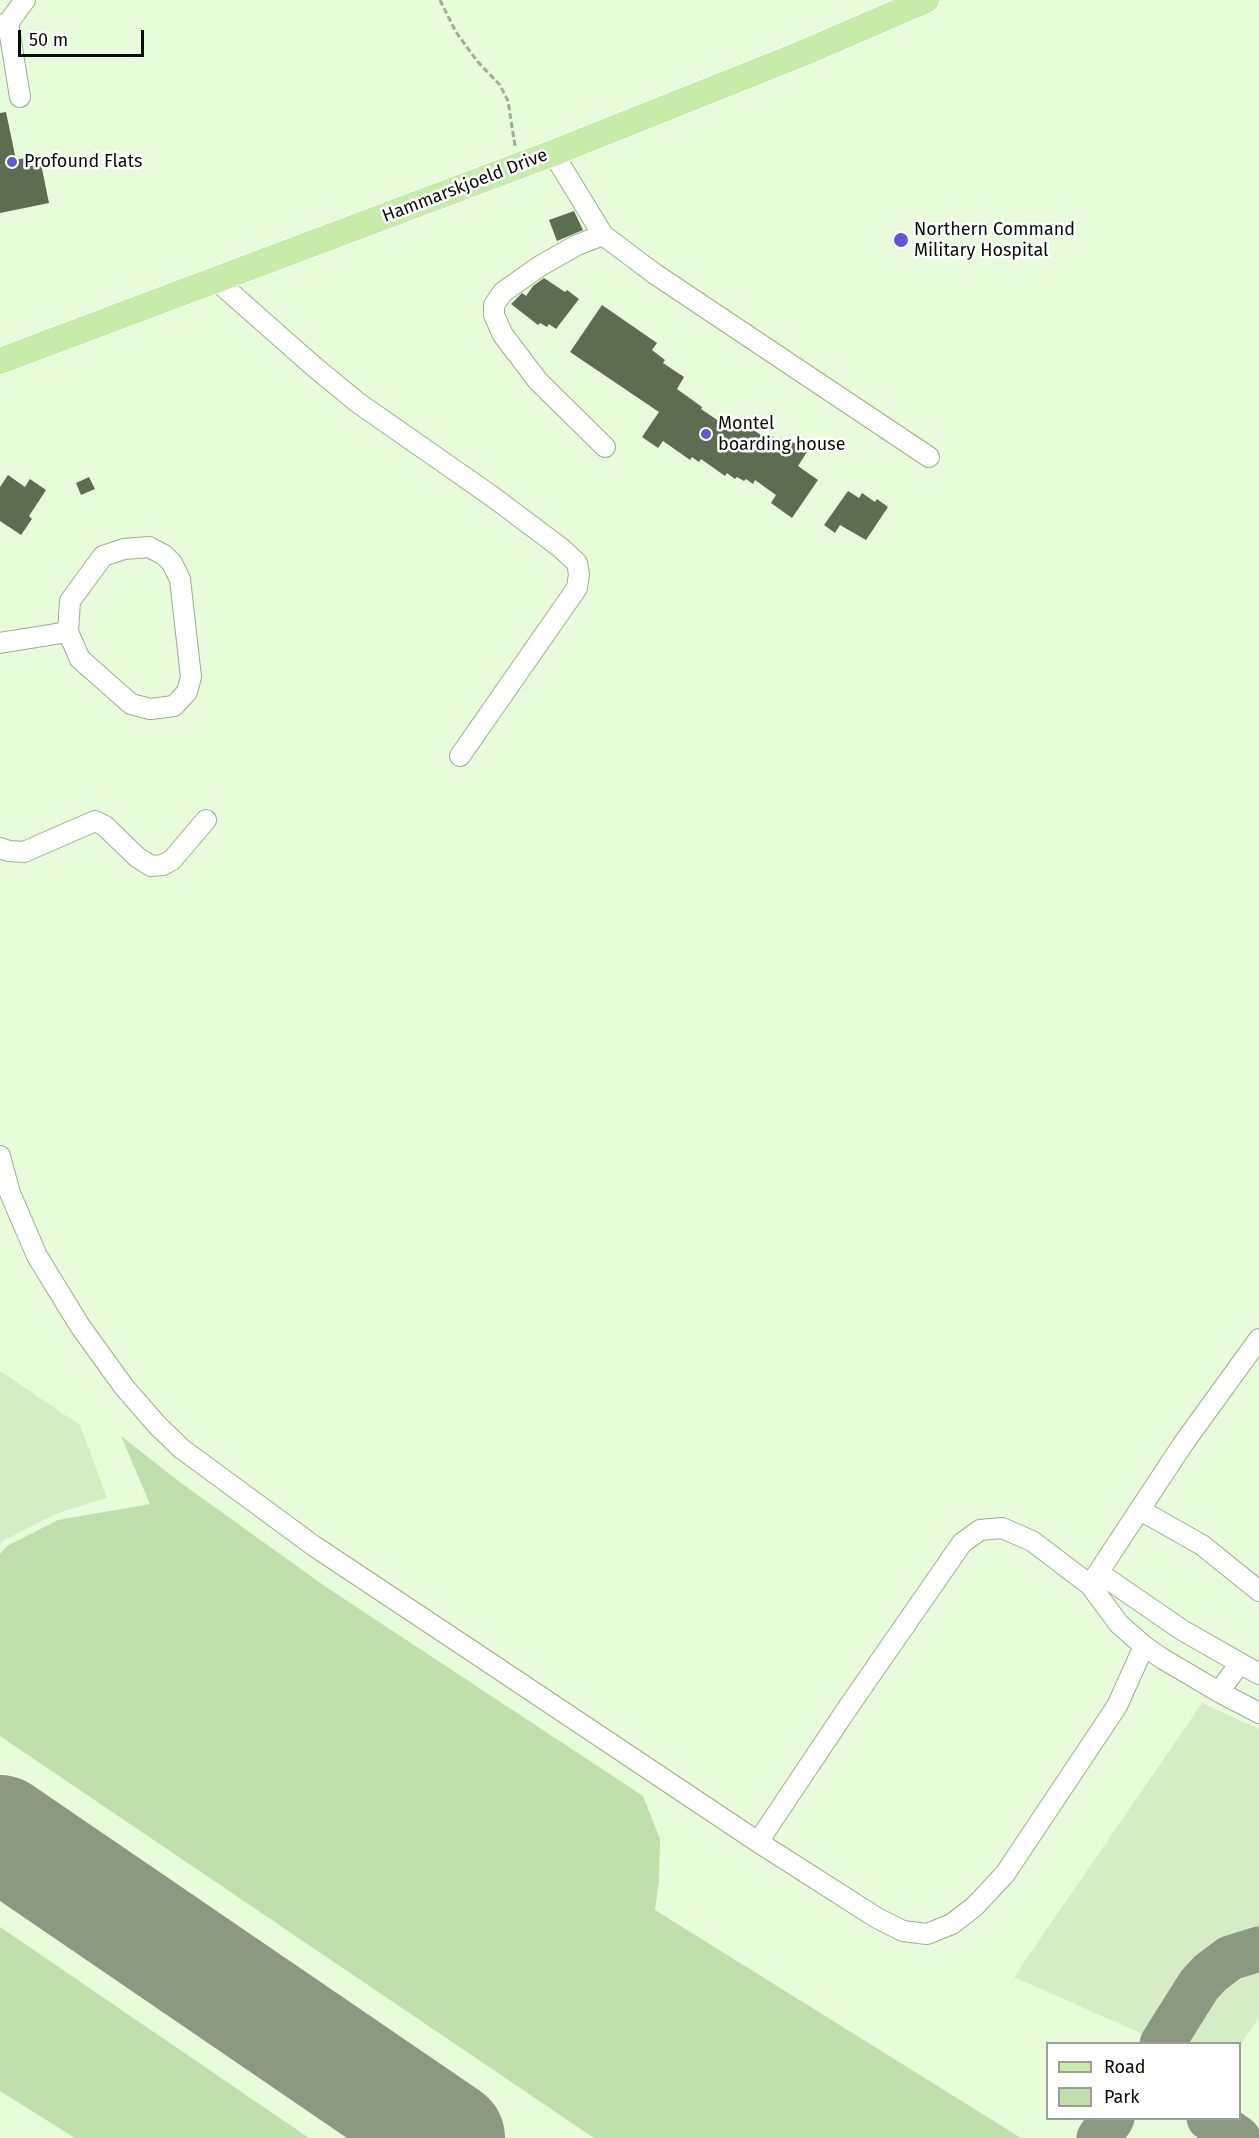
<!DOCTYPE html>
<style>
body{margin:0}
#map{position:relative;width:1259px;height:2138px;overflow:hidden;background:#e8fbdb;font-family:"Fira Sans",sans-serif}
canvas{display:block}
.legend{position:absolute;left:1046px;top:2042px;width:195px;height:78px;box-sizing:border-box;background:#fff;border:2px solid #9c9e9b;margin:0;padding:8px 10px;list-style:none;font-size:18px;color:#080d04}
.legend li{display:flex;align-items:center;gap:12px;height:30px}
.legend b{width:30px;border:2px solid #9c9e9b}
.scale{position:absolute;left:18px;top:30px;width:126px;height:27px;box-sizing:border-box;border:3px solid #080d04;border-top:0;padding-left:8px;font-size:18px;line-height:21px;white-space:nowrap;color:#080d04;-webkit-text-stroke:4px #fff;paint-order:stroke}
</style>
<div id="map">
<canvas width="1259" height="2138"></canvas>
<ul class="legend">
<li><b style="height:8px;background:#c7eba9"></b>Road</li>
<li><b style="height:16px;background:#c1dfaa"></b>Park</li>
</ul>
<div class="scale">50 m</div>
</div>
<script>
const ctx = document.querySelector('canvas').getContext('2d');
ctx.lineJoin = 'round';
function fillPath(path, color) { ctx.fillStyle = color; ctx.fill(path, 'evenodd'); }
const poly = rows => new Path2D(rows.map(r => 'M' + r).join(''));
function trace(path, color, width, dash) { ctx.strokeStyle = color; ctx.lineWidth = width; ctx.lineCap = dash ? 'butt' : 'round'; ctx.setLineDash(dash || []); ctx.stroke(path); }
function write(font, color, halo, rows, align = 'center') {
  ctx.font = font + ' "Fira Sans",sans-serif'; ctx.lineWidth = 5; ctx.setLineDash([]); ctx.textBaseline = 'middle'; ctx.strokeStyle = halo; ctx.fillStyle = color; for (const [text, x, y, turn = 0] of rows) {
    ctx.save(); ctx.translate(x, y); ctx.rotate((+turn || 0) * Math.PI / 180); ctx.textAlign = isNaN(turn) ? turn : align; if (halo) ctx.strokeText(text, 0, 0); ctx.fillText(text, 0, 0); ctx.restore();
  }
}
fillPath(poly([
 [0,1371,80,1425,107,1498,55,1514,3,1541,0,1544],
 [1202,1703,1259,1729,1259,2017,1240,2046,1240,2044,1163,2043,1014,1977]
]), '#d6ecc7');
fillPath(poly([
 [121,1436,181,1483,326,1587,643,1796,660,1839,659,1882,655,1910,1021,2138,594,2138,0,1736,0,1554,7,1546,58,1520,150,1504],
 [0,1927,309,2138,75,2138,0,2091]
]), '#c1dfaa');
trace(poly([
 [1162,2044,1199,1985,1210,1973,1230,1958,1259,1949],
 [1209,2118,1238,2138],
 [1099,2138,1112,2118]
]), '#8c9982', 45);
trace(poly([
 [0,1832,448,2138]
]), '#8c9982', 114);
fillPath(poly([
 [6,112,16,160,24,158,26,167,41,164,49,203,0,213,0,113],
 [574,211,583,230,557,241,549,220],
 [544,278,565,292,567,290,579,299,556,329,549,324,547,327,540,323,538,325,511,304,522,293,526,296,533,286],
 [602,305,657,343,652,350,665,360,663,363,684,377,677,389,702,407,701,409,729,428,732,424,743,431,747,426,769,440,772,436,778,441,780,438,788,444,790,440,807,452,798,466,818,480,792,518,771,503,776,495,755,480,753,484,746,479,744,481,737,477,735,479,727,473,725,476,701,459,699,462,692,457,690,460,663,441,658,448,642,437,659,412,570,352],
 [8,475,25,487,30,479,46,490,29,516,32,519,21,535,0,521,0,487],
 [89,477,95,489,81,495,76,483],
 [848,491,859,498,862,493,875,502,877,499,888,507,866,540,840,525,835,533,824,525]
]), '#5d6d52');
const minor = poly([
 [8,23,20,97],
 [0,25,8,23,25,0],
 [553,153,603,235,655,274,929,457],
 [603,235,577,245,540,266,503,292,494,305,494,315,503,335,538,381,605,447],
 [216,280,311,364,357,402,493,497,561,548,577,563,579,574,577,588,460,756],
 [149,547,164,555,172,563,180,579,191,677,187,692,174,706,150,709,131,704,80,659,68,632,70,601,103,556,124,549,149,547],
 [0,643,68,632],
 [0,848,9,851,24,852,95,821,105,826,137,857,151,866,163,865,172,860,206,820],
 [0,1156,10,1193,37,1256,80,1326,124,1387,158,1426,182,1449,314,1546,472,1651,758,1842,877,1918,903,1931,927,1934,952,1924,975,1906,1005,1874,1117,1706,1144,1646,1119,1624,1090,1585],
 [1140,1510,1202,1545,1259,1591],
 [1099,1573,1182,1630,1259,1674],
 [1144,1646,1163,1659,1219,1692,1259,1713],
 [1219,1692,1240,1663],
 [758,1842,849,1706,962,1543,980,1530,1002,1528,1032,1541,1090,1585,1183,1444,1259,1339]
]);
const major = poly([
 [0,361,553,153,801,54,926,0]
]);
trace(minor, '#9dae91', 22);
trace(major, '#fff', 28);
trace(poly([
 [440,0,456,32,477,61,500,85,508,101,515,146]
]), '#9fae95', 3, [6, 3]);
trace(minor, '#fff', 20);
trace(major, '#c7eba9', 26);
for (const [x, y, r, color] of [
 [12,162,6,"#6157d0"],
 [901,240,8,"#6157d0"],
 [706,434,6,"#6157d0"]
]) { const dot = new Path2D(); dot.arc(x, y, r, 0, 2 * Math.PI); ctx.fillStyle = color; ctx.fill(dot); trace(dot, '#fff', 2); }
write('18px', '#080d04', '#fff', [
 ["Profound Flats",24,162],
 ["Northern Command",914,230],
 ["Military Hospital",914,251],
 ["Montel",718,424],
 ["boarding house",718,445]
], 'left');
write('18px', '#080d04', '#fff', [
 ["Hammarskjoeld Drive",465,186,-21]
]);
</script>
